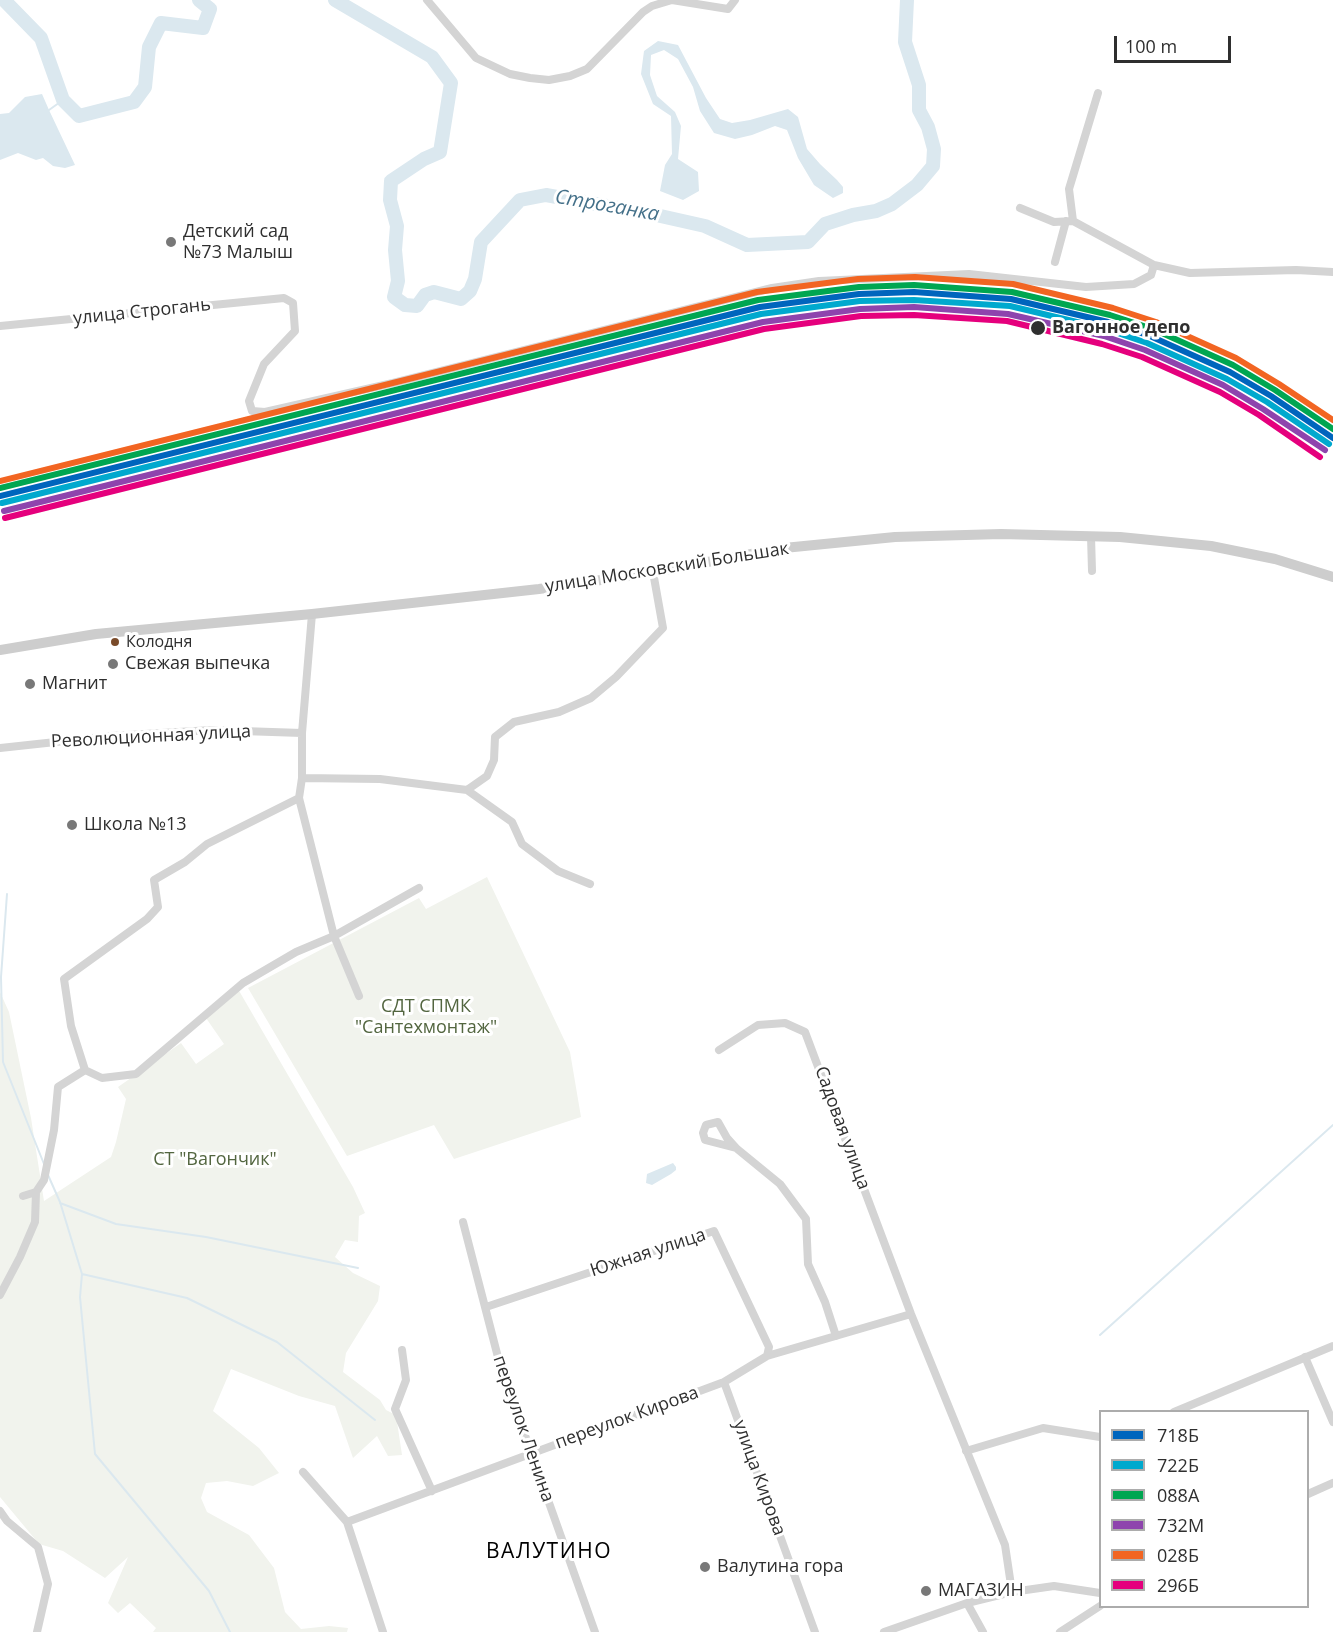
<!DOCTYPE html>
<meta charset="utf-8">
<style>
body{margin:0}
#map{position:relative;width:1333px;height:1632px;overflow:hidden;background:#fff;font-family:"Open Sans",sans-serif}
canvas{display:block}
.legend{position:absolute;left:1099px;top:1410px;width:210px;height:198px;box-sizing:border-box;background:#fff;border:2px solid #acacac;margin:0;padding:8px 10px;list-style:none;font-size:18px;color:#2f2f2f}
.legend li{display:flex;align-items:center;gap:12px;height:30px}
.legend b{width:30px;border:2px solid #acacac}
.scale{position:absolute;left:1114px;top:36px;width:117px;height:27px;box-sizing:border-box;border:3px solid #2f2f2f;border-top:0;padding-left:8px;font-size:18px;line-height:21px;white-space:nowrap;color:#2f2f2f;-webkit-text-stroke:4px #fff;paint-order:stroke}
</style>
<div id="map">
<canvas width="1333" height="1632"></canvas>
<ul class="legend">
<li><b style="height:8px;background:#0065bd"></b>718Б</li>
<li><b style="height:8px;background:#00a9ce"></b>722Б</li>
<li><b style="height:8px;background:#00a651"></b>088А</li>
<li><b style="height:8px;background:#8e44ad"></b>732М</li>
<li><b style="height:8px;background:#f26522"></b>028Б</li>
<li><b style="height:8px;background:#e5007d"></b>296Б</li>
</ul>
<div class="scale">100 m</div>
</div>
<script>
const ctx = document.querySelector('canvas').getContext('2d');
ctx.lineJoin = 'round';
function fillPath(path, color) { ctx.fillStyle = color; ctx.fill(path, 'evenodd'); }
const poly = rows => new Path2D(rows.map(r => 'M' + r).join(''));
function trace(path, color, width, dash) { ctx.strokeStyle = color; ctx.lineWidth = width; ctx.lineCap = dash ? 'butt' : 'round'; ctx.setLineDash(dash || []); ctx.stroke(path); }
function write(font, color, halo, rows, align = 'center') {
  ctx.font = font + ' "Open Sans",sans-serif'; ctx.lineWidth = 6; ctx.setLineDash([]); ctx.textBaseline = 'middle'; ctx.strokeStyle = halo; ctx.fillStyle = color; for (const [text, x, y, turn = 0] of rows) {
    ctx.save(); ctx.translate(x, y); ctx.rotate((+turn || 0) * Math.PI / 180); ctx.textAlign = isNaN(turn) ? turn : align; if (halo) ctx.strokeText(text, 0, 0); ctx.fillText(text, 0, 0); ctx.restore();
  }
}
fillPath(poly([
 [487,877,570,1052,581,1117,454,1159,434,1125,347,1156,248,988,419,898,426,909],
 [238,989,353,1187,365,1213,359,1216,358,1242,345,1240,335,1257,353,1273,380,1286,378,1301,346,1353,343,1372,380,1400,386,1410,396,1415,402,1455,388,1456,377,1436,353,1458,335,1406,299,1396,231,1369,213,1411,259,1448,279,1473,253,1486,227,1481,206,1483,201,1498,207,1512,249,1535,274,1568,285,1612,301,1629,329,1626,348,1628,347,1632,153,1632,156,1628,130,1603,118,1613,108,1603,128,1557,105,1578,63,1551,39,1544,0,1497,0,992,9,1012,31,1118,44,1201,111,1157,116,1142,126,1099,118,1087,181,1043,196,1064,224,1044,206,1018]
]), '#f1f3ed');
fillPath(poly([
 [658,41,678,45,706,98,720,119,732,123,750,120,788,109,798,117,807,149,820,164,837,180,843,187,843,193,833,198,814,185,798,158,787,130,775,126,752,135,735,139,714,133,700,111,693,87,678,59,664,50,651,55,650,75,657,96,675,112,681,126,678,159,698,172,699,191,683,200,660,191,665,165,672,154,671,116,653,104,641,74,644,51],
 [42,94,49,110,75,165,65,168,53,166,43,158,36,160,18,153,0,160,0,114,9,113,25,97],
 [673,1163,676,1167,676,1170,671,1174,652,1185,646,1183,647,1174]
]), '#dbe8ef');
trace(poly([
 [49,110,63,100],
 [7,894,1,977,3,1062,44,1164],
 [48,1175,60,1202,82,1274,80,1297,95,1454,209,1591,230,1632],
 [60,1203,116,1224,206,1237,358,1268],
 [82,1274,187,1298,277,1342,375,1420],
 [1100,1335,1333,1125]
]), '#dbe8ef', 2);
trace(poly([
 [4,0,41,38,63,100,79,116,134,102,145,87,149,47,161,23,203,28,210,9,199,0],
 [335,0,432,57,451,83,440,152,424,159,391,181,390,200,397,226,395,250,398,281,394,297,405,305,417,306,425,295,434,292,461,299,470,291,475,279,481,242,520,200,546,195,656,215,705,226,747,245,808,242,825,224,853,215,876,211,892,204,917,185,933,166,934,149,928,127,919,110,919,85,905,42,907,0]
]), '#dbe8ef', 14);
trace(poly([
 [427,0,476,58,510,74,530,78,549,80,570,76,587,69,643,12,652,6,672,0,728,9,735,0],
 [1098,93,1069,189,1073,221,1154,265,1190,273,1296,270,1333,272],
 [1020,208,1054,222,1073,221],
 [1055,262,1066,221],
 [0,326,284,298,293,303,295,331,264,364,249,401,252,411,265,412,393,383,772,288,819,281,969,274,1086,287,1134,284,1151,275,1154,265],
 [1091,536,1092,571],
 [312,614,302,733,302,778,380,779,467,790,512,822,522,844,558,871,590,884],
 [0,748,111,736,212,730,302,733],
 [302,778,299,798,207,844,185,862,154,880,158,907,147,919,64,979,71,1026,85,1070,102,1078,136,1074,243,983,296,952,334,936,419,888],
 [467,790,487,776,494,760,495,737,514,722,559,712,591,698,616,677,663,628,653,572],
 [299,798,334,936,359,996],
 [719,1050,758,1025,785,1023,805,1032,911,1314,1005,1545,1012,1592],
 [736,1148,705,1140,703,1133,706,1125,718,1122,727,1138,736,1148,780,1184,806,1219,808,1264,825,1302,836,1336],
 [23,1196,36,1192],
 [463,1222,500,1365,595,1632],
 [0,1295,20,1257,35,1222,36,1192,44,1180,54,1130,58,1087,85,1070],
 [486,1307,714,1231,769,1347,767,1356],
 [402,1350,406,1380,395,1409,432,1491],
 [1305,1357,1333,1422],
 [724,1382,815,1632],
 [1174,1412,1333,1346],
 [966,1451,1043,1428,1100,1437],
 [303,1472,347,1522,383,1632],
 [1308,1494,1333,1483],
 [0,1511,7,1521,38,1547,48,1584,37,1632],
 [347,1522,724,1382,767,1356,911,1314],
 [967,1603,983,1632],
 [884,1632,967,1603,1012,1592,1054,1586,1100,1593],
 [1060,1632,1100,1606]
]), '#d4d4d4', 8);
trace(poly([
 [0,650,96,634,312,614,539,589,642,574,784,548,895,537,1001,534,1120,537,1211,546,1275,559,1333,577]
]), '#cdcdcd', 10);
trace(poly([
 [0,496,760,307,859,294,914,292,1011,299,1108,322,1150,336,1230,372,1271,396,1333,438]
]), '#0065bd', 6);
trace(poly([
 [2,503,761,314,860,301,914,300,1010,306,1106,329,1147,343,1227,379,1267,402,1329,444]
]), '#00a9ce', 6);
trace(poly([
 [0,488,758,300,859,287,914,285,1012,292,1110,315,1153,329,1233,365,1275,390,1333,429]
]), '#00a651', 6);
trace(poly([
 [4,511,763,322,860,309,914,307,1008,314,1104,336,1145,350,1223,385,1263,409,1325,450]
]), '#8e44ad', 6);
trace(poly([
 [0,481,757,292,858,279,915,277,1013,284,1113,308,1156,322,1236,358,1279,384,1333,420]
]), '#f26522', 6);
trace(poly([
 [5,518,764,329,861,316,914,315,1007,321,1102,344,1142,357,1220,392,1259,415,1320,457]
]), '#e5007d', 6);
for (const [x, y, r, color] of [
 [171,242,6,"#787878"],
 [1038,328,8,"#2f2f2f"],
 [115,642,5,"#7a4b2a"],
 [113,664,6,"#787878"],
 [30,684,6,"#787878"],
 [72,825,6,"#787878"],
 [705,1567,6,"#787878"],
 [926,1591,6,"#787878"]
]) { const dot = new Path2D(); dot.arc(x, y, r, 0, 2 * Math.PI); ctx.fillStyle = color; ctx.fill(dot); trace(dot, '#fff', 2); }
write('16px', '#2f2f2f', '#fff', [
 ["Колодня",126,642]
], 'left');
write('18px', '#2f2f2f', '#fff', [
 ["Детский сад",183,232],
 ["№73 Малыш",183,253],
 ["Свежая выпечка",125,664],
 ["Магнит",42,684],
 ["Школа №13",84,825],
 ["Валутина гора",717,1567],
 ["МАГАЗИН",938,1591]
], 'left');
write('18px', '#2f2f2f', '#fff', [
 ["улица Строгань",142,312,-6],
 ["улица Московский Большак",667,568,-9],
 ["Революционная улица",151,737,-3],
 ["Садовая улица",842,1128,70],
 ["Южная улица",648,1253,-18],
 ["переулок Кирова",627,1418,-20],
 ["переулок Ленина",523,1429,71],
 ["улица Кирова",759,1478,70]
]);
write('bold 18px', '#2f2f2f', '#fff', [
 ["Вагонное депо",1052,328]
], 'left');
write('18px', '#536640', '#fff', [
 ["СДТ СПМК",426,1007],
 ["\"Сантехмонтаж\"",426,1028],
 ["СТ \"Вагончик\"",215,1160]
]);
write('italic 20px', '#447089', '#fff', [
 ["Строганка",607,206,10]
]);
ctx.letterSpacing = '1.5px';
write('21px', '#000', '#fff', [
 ["ВАЛУТИНО",549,1552]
]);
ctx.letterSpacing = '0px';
</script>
